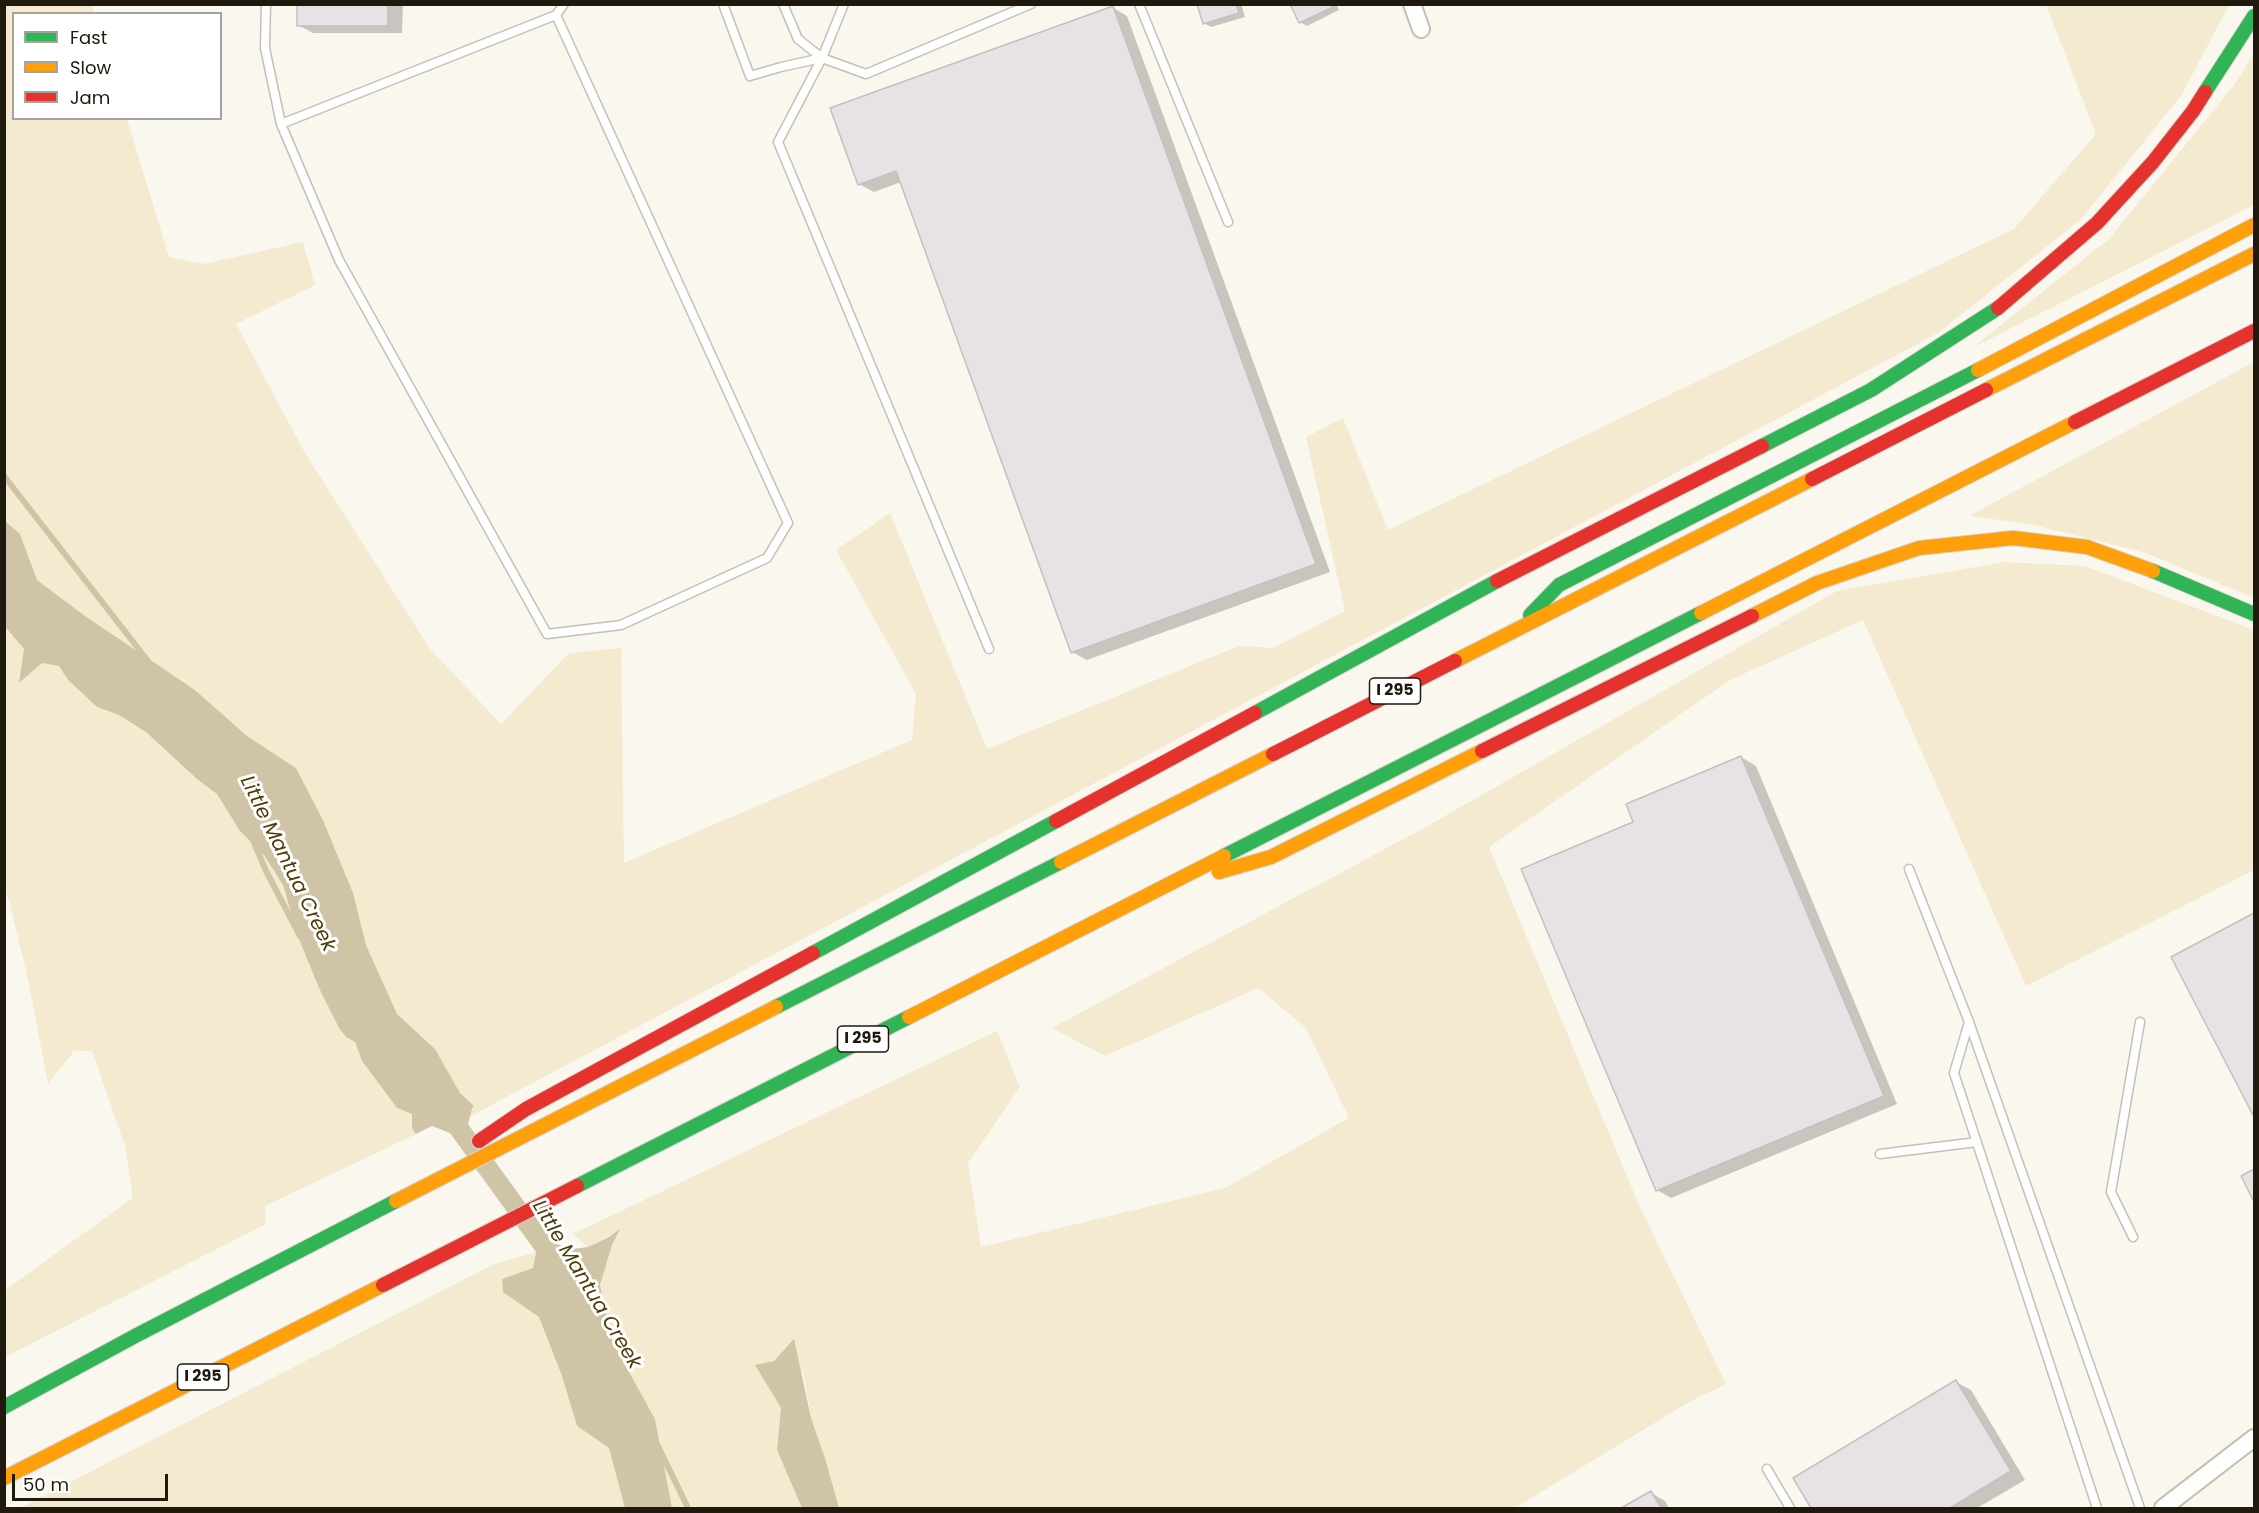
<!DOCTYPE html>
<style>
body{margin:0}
#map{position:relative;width:2259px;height:1513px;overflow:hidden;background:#faf7ef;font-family:Poppins,sans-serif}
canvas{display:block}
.frame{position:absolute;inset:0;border:6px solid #1f1a0d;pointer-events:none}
.legend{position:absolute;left:12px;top:12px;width:210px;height:108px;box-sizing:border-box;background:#fff;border:2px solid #a5a39e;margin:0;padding:8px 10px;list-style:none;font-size:18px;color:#1f1a0d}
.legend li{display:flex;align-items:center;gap:12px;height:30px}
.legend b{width:30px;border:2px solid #a5a39e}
.scale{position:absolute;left:12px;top:1474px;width:156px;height:27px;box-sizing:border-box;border:3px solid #1f1a0d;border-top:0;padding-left:8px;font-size:18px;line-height:21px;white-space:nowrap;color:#1f1a0d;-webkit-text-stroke:4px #fff;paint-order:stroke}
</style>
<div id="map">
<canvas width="2259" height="1513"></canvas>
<div class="frame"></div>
<ul class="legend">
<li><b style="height:8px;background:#30b455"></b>Fast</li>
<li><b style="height:8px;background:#ff9f0a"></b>Slow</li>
<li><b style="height:8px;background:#e5322d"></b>Jam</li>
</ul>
<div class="scale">50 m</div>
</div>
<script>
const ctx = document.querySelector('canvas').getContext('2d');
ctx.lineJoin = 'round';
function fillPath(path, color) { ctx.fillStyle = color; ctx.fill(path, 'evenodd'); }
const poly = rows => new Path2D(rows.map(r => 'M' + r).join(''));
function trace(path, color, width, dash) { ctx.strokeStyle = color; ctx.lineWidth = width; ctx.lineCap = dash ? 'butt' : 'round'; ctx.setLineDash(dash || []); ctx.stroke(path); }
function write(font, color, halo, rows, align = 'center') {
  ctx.font = font + ' Poppins,sans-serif'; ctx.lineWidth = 6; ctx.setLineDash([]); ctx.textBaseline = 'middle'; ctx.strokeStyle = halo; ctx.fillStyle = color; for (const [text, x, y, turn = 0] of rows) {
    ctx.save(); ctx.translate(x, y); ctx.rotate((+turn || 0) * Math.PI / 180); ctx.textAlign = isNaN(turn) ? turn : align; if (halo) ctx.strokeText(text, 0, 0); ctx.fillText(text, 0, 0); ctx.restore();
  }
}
fillPath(poly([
 [4,5,92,5,94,13,14,14,14,118,127,119,169,257,204,264,303,242,315,285,236,324,305,453,430,649,501,724,569,653,621,648,624,863,912,740,916,694,836,550,890,513,987,749,1239,646,1273,648,1345,611,1306,437,1343,418,1388,530,2014,229,2096,134,2046,5,2229,5,2181,96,2080,220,1938,333,469,1117,474,1106,460,1093,435,1049,397,1014,366,945,353,893,323,820,296,768,247,736,195,690,85,616,37,580,20,535,5,520],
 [2254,53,2254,205,1972,348,2109,239,2235,84],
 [2254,362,2254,598,2146,553,2030,524,1969,516],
 [2004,562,2085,566,2254,630,2254,870,2026,986,1863,620,1730,680,1489,847,1639,1205,1726,1384,1689,1402,1515,1508,839,1508,825,1458,811,1418,803,1372,774,1361,755,1365,781,1408,777,1450,802,1508,672,1508,655,1419,613,1343,600,1284,612,1245,620,1230,588,1247,573,1234,997,1031,1020,1087,968,1163,981,1247,1225,1188,1349,1118,1306,1028,1258,988,1105,1056,1052,1028,1426,827,1837,591],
 [4,627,24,649,20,682,42,663,59,666,68,680,97,707,119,715,146,732,197,779,217,794,240,831,264,855,283,885,299,939,339,1028,346,1037,355,1042,362,1061,397,1108,412,1114,412,1128,416,1134,265,1206,266,1224,5,1357,5,1290,133,1198,125,1146,92,1051,74,1051,48,1084,29,984,10,904,5,890],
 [536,1252,533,1268,502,1279,503,1292,539,1316,562,1376,577,1426,609,1448,625,1508,20,1508,492,1265]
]), '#f3eacf');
fillPath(poly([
 [4,520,20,534,37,580,85,616,195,690,247,736,296,768,323,820,353,893,366,945,397,1014,435,1049,460,1093,474,1106,472,1109,468,1124,554,1243,573,1249,588,1247,609,1237,620,1229,612,1245,600,1285,613,1343,655,1419,672,1508,625,1508,609,1448,577,1426,562,1376,539,1317,503,1292,502,1279,533,1268,536,1252,450,1133,432,1126,416,1134,412,1128,412,1114,397,1108,362,1061,355,1042,346,1037,339,1028,319,988,299,939,283,885,264,855,240,831,217,794,197,779,146,732,119,715,97,707,68,680,59,666,42,663,19,683,24,649,5,627],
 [794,1339,811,1418,825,1458,839,1508,802,1508,777,1450,781,1408,755,1365,774,1361]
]), '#cfc4a6');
fillPath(poly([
 [298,4,403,4,402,33,313,33,298,25],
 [1199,4,1241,4,1245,17,1211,27,1204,23],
 [1291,4,1336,4,1339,10,1307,26,1300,22],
 [1112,7,1127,16,1330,572,1087,660,1072,652,901,182,874,192,859,184],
 [1741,757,1756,766,1897,1104,1671,1198,1657,1190,1635,823],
 [2254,915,2254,1114,2173,957],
 [1956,1382,1971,1390,2025,1480,1977,1508,1813,1508,1795,1478],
 [1651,1493,1665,1501,1669,1508,1624,1508]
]), '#0003');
trace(poly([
 [4,476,148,661],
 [253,840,266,871,300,936],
 [657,1444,688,1508]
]), '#cfc4a6', 6);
const building = poly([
 [297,4,388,4,388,26,297,26,297,4],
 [1197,4,1236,4,1239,13,1203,24,1197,4],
 [1290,4,1332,4,1333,7,1299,23,1290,4],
 [1113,6,1316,564,1071,653,896,171,858,185,830,108,1113,6],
 [1741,756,1884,1096,1656,1191,1521,869,1633,822,1626,804,1741,756],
 [2254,913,2254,1117,2171,957,2254,913],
 [2254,1169,2254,1202,2241,1176,2254,1169],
 [1956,1380,2011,1471,1950,1508,1811,1508,1793,1478,1956,1380],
 [1651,1491,1661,1508,1621,1508,1651,1491]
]);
fillPath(building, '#e9e2e4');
trace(building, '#c5bfc0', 1.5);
const lane = poly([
 [266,4,265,48,281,124,556,15,564,4],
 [723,4,750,76,781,67,822,58],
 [783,4,798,39,822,58,866,74,1031,4],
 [844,4,822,58,778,142,989,649],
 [1139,4,1228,222],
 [281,124,339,260,547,634,621,625,767,558,788,523,556,15],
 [1909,869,1969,1022,2140,1508],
 [1969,1022,1954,1073,2097,1508],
 [1880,1154,1977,1142],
 [2133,1237,2111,1192,2140,1022],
 [1767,1469,1790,1508]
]);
const street = poly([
 [1412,4,1421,29],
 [2163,1508,2254,1438]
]);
const fast = poly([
 [2205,92,2254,16],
 [1762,446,1871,390,1998,308],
 [2153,571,2254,614],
 [1530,615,1559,585,1978,370],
 [1255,713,1497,581],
 [1224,856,1701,613],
 [813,953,1056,821],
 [776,1007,1061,862],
 [577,1186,909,1017],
 [4,1407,137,1335,396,1201]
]);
const slow = poly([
 [1978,370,2254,225],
 [1986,390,2254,254],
 [1701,613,2075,422],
 [1752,616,1817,583,1919,548,2013,538,2087,547,2153,571],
 [1455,661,1812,479],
 [1061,862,1273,754],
 [1219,872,1271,857,1482,751],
 [909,1017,1224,856],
 [396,1201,776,1007],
 [4,1478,383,1285]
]);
const jam = poly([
 [1998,308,2097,223,2153,162,2193,111,2205,92],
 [2075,422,2254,331],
 [1812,479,1986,390],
 [1497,581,1762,446],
 [1482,751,1752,616],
 [1273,754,1455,661],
 [1056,821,1255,713],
 [479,1141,526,1109,813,953],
 [383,1285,577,1186]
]);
trace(lane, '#c4c0b6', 11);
trace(street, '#c4c0b6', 20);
trace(fast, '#d5d2ce', 16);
trace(slow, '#d5d2ce', 16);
trace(jam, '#d5d2ce', 16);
trace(lane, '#fefefd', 8);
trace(street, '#fefefd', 16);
trace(fast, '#30b455', 14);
trace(slow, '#ff9f0a', 14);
trace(jam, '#e5322d', 14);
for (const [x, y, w] of [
 [1395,691,51],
 [863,1039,51],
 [203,1377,51]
]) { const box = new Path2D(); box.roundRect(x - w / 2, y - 13, w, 26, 4.5); ctx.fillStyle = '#fff'; ctx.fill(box); trace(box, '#1f1a0d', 1.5); }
write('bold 16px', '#1f1a0d', null, [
 ["I 295",1395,691],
 ["I 295",863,1039],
 ["I 295",203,1377]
]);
write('italic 20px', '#4e3e0a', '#fff', [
 ["Little Mantua Creek",287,864,64],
 ["Little Mantua Creek",586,1285,59]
]);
</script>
